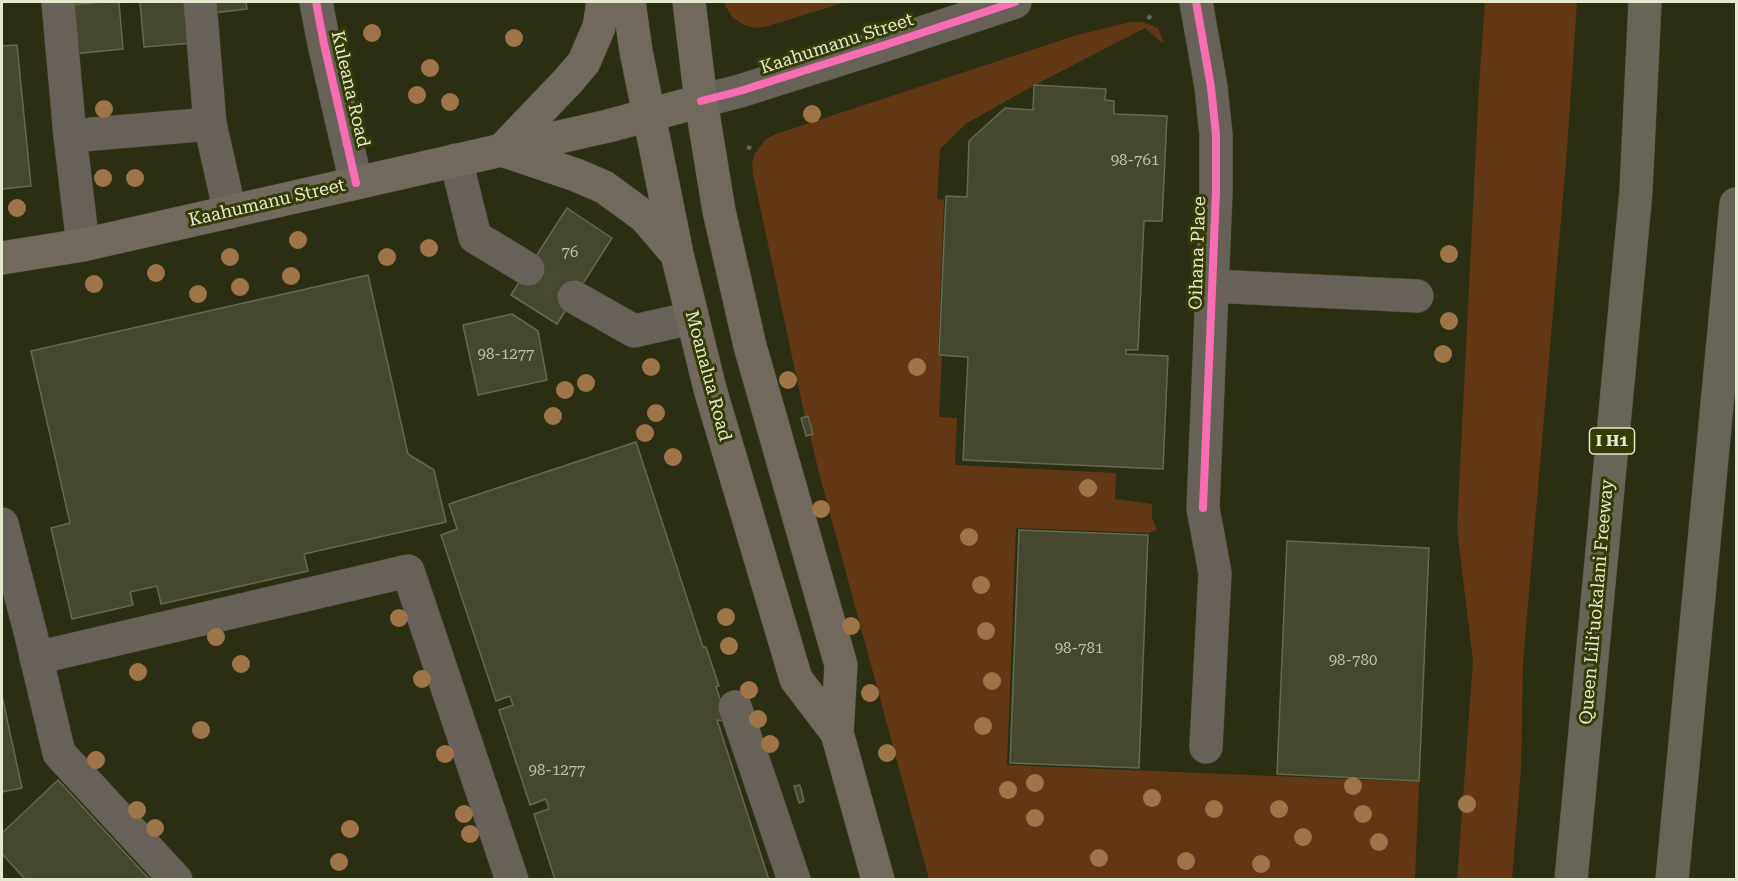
<!DOCTYPE html>
<meta charset="utf-8">
<style>
body{margin:0}
#map{position:relative;width:1738px;height:881px;overflow:hidden;background:#2b2e12;font-family:"Roboto Serif",serif}
canvas{display:block}
.frame{position:absolute;inset:0;border:3px solid #e3e9ce;pointer-events:none}
</style>
<div id="map">
<canvas width="1738" height="881"></canvas>
<div class="frame"></div>
</div>
<script>
const ctx = document.querySelector('canvas').getContext('2d');
ctx.lineJoin = 'round';
function fillPath(path, color) { ctx.fillStyle = color; ctx.fill(path, 'evenodd'); }
const poly = rows => new Path2D(rows.map(r => 'M' + r).join(''));
function trace(path, color, width, dash) { ctx.strokeStyle = color; ctx.lineWidth = width; ctx.lineCap = dash ? 'butt' : 'round'; ctx.setLineDash(dash || []); ctx.stroke(path); }
function write(font, color, halo, rows, align = 'center') {
  ctx.font = font + ' "Roboto Serif",serif'; ctx.lineWidth = 6; ctx.setLineDash([]); ctx.textBaseline = 'middle'; ctx.strokeStyle = halo; ctx.fillStyle = color; for (const [text, x, y, turn = 0] of rows) {
    ctx.save(); ctx.translate(x, y); ctx.rotate((+turn || 0) * Math.PI / 180); ctx.textAlign = isNaN(turn) ? turn : align; if (halo) ctx.strokeText(text, 0, 0); ctx.fillText(text, 0, 0); ctx.restore();
  }
}
fillPath(poly([
 [723,2,846,2,765,27,755,28,744,25,732,17],
 [1485,2,1577,2,1567,150,1523,662,1521,769,1512,879,1457,880,1473,661,1457,529,1479,85],
 [1131,22,1142,22,1158,28,1164,44,1145,28,1033,86,967,123,940,149,937,199,944,200,938,356,942,356,939,417,957,418,955,465,1116,473,1115,499,1152,504,1152,518,1157,530,1148,533,1016,528,1007,765,1419,782,1415,879,929,879,819,473,810,435,813,434,809,416,805,417,753,174,752,163,755,153,766,139,776,134,1077,35]
]), '#613813');
const building = poly([
 [104,2,119,2,123,49,73,54,68,5,104,2],
 [140,2,191,2,194,43,144,47,140,2],
 [212,2,246,2,247,9,213,13,212,2],
 [17,45,31,186,2,189,2,46,17,45],
 [1034,85,1106,89,1105,100,1114,101,1114,114,1167,116,1162,221,1144,221,1138,350,1126,350,1126,354,1168,356,1163,469,963,460,968,357,939,355,946,196,967,197,969,141,1005,108,1033,110,1034,85],
 [567,208,612,238,557,324,511,295,567,208],
 [368,275,408,454,434,470,446,522,304,554,308,571,161,604,157,586,130,592,133,605,72,619,51,528,70,523,31,351,368,275],
 [512,314,538,331,547,380,478,395,463,325,512,314],
 [808,416,813,434,806,436,801,418,808,416],
 [636,442,703,647,706,647,719,686,716,687,720,699,728,700,724,721,717,720,769,880,555,880,534,814,549,809,546,799,530,805,499,710,513,705,510,696,496,701,441,535,457,529,449,504,636,442],
 [1019,530,1148,535,1139,768,1010,763,1019,530],
 [1287,541,1429,548,1419,781,1277,774,1287,541],
 [2,696,22,788,2,792,2,696],
 [58,780,150,880,26,880,2,854,2,833,58,780],
 [800,785,804,801,799,803,794,786,800,785]
]);
fillPath(building, '#45482e');
trace(building, '#656952', 1.5);
trace(poly([
 [528,269,574,297]
]), '#474a2e', 33, [33, 16]);
const minor = poly([
 [58,2,70,136,210,124,200,2],
 [316,2,324,44,356,183],
 [1196,2,1211,87,1216,135,1216,192,1203,508,1215,573,1206,747],
 [701,101,740,91,891,43,1015,2],
 [210,124,230,212],
 [70,136,83,245],
 [456,160,475,237,528,269],
 [1212,286,1417,296],
 [574,297,634,331,692,318],
 [2,524,31,635,59,753,176,880],
 [36,658,408,571,512,880],
 [735,707,794,880]
]);
const major = poly([
 [629,2,636,51,677,254,710,389,796,679,837,733],
 [689,2,701,101,719,211,750,346,841,665,837,733,878,880],
 [502,150,576,175,604,187,645,217,675,252],
 [502,150,568,81,584,62,599,27,603,2],
 [2,258,83,245,608,126,701,101]
]);
const highway = poly([
 [1571,880,1636,191,1645,2],
 [1672,880,1736,204]
]);
trace(minor, '#474933', 34);
trace(major, '#474933', 34);
trace(highway, '#474933', 34);
trace(poly([
 [1148,19,1153,13],
 [747,147,753,149]
]), '#686459', 4, [4.5, 4.5]);
trace(minor, '#676159', 33);
trace(major, '#71695e', 33);
trace(highway, '#676558', 33);
trace(poly([
 [316,2,324,44,356,183],
 [1196,2,1211,87,1216,135,1216,192,1203,508],
 [701,101,740,91,891,43,1015,2]
]), '#f96db3', 8);
ctx.fillStyle = '#9e7548';
for (const [x, y] of [
 [372,33],
 [514,38],
 [430,68],
 [417,95],
 [450,102],
 [104,109],
 [812,114],
 [103,178],
 [135,178],
 [17,208],
 [298,240],
 [429,248],
 [1449,254],
 [230,257],
 [387,257],
 [156,273],
 [291,276],
 [94,284],
 [240,287],
 [198,294],
 [1449,321],
 [1443,354],
 [651,367],
 [917,367],
 [788,380],
 [586,383],
 [565,390],
 [656,413],
 [553,416],
 [645,433],
 [673,457],
 [1088,488],
 [821,509],
 [969,537],
 [981,585],
 [726,617],
 [399,618],
 [851,626],
 [986,631],
 [216,637],
 [729,646],
 [241,664],
 [138,672],
 [422,679],
 [992,681],
 [749,690],
 [870,693],
 [758,719],
 [983,726],
 [201,730],
 [770,744],
 [887,753],
 [445,754],
 [96,760],
 [1035,783],
 [1353,786],
 [1008,790],
 [1152,798],
 [1467,804],
 [1214,809],
 [1279,809],
 [137,810],
 [464,814],
 [1363,814],
 [1035,818],
 [155,828],
 [350,829],
 [470,834],
 [1303,837],
 [1379,842],
 [1099,858],
 [1186,861],
 [339,862],
 [1261,864]
]) { ctx.beginPath(); ctx.arc(x, y, 9, 0, 2 * Math.PI); ctx.fill(); }
write('15px', '#bcc1a6', null, [
 ["98-761",1135,161],
 ["76",570,253],
 ["98-1277",506,355],
 ["98-781",1079,649],
 ["98-780",1353,661],
 ["98-1277",557,771]
]);
for (const [x, y, w] of [
 [1612,441,45]
]) { const box = new Path2D(); box.roundRect(x - w / 2, y - 13, w, 26, 4.5); ctx.fillStyle = '#353b05'; ctx.fill(box); trace(box, '#e3e9ce', 1.5); }
write('bold 16px', '#e3e9ce', null, [
 ["I H1",1612,441]
]);
write('18px', '#e3e9ce', '#353b05', [
 ["Kaahumanu Street",837,44,-18],
 ["Kuleana Road",350,89,77],
 ["Kaahumanu Street",267,203,-13],
 ["Oihana Place",1198,253,-88],
 ["Moanalua Road",708,376,75],
 ["Queen Liliʻuokalani Freeway",1597,602,-85]
]);
</script>
